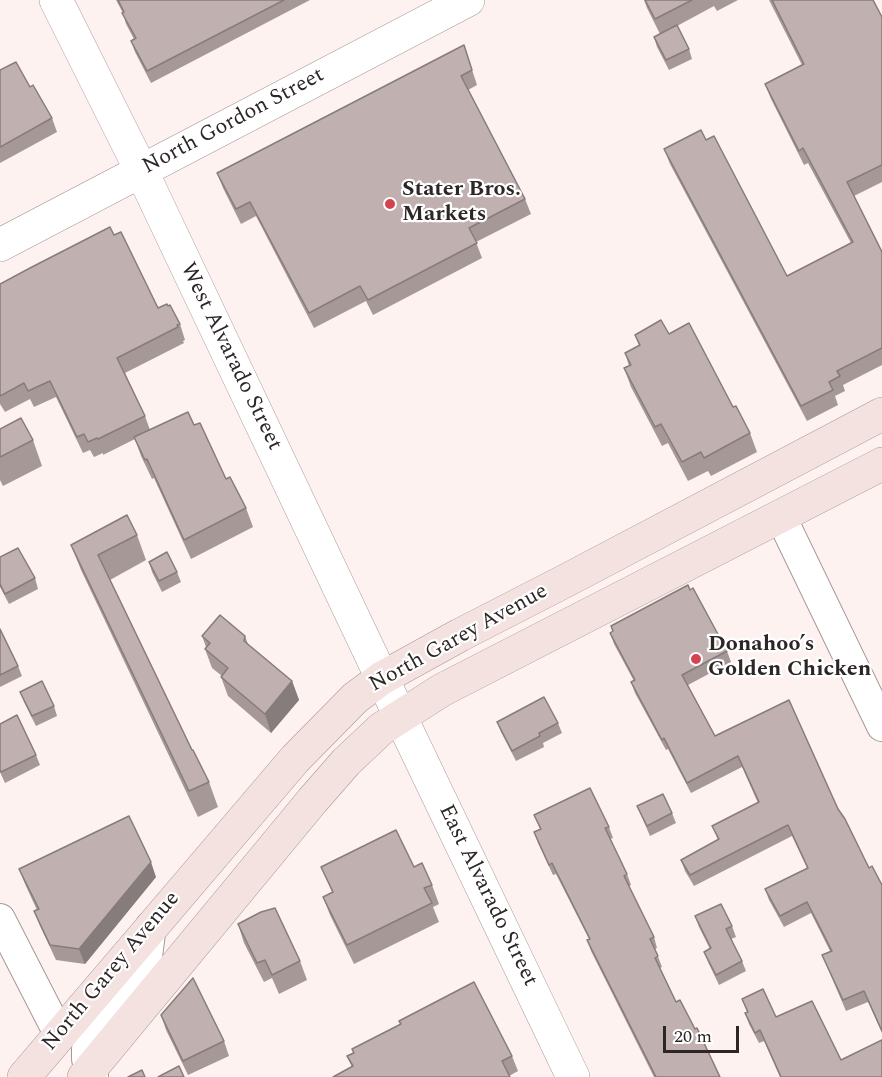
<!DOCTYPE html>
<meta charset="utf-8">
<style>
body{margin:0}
#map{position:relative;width:882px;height:1077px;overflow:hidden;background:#fef2f1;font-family:Spectral,serif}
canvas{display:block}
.scale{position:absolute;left:663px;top:1026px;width:76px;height:27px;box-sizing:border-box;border:3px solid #2c2726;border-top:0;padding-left:8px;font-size:18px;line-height:21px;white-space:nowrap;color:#2c2726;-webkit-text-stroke:4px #fff;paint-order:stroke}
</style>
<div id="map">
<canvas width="882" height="1077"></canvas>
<div class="scale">20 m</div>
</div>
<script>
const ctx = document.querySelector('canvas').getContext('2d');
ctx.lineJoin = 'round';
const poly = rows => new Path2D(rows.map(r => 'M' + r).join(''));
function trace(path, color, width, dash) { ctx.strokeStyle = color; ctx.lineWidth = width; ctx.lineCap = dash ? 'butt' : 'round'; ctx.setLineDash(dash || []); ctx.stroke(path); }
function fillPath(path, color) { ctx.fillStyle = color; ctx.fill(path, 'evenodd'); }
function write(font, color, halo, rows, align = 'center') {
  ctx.font = font + ' Spectral,serif'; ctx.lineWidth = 4.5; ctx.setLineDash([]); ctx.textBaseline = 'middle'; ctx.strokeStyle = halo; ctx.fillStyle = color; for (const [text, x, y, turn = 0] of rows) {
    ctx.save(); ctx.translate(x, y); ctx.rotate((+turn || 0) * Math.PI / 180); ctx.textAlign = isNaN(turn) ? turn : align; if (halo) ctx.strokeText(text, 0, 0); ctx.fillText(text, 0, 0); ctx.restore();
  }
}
const street = poly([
 [781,517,882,726],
 [0,919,59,1034],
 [93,1077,87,1059,87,1049,91,1041,145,971,151,926]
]);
const secondary = poly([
 [56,0,141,170,400,716,573,1077],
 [0,245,468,0]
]);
const primary = poly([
 [24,1077,295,759,355,698,382,678,460,635,567,580,882,414],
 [84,1077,312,801,346,762,381,729,442,690,882,464]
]);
trace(street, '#a79898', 32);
trace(secondary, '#a79898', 34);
trace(primary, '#a99493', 34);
trace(street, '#fff', 30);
trace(secondary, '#fff', 33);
trace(primary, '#f4e2e1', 33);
fillPath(poly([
 [116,0,310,0,151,83,135,52,131,41,134,39,126,24,123,13],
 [644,0,738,0,717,11,714,6,677,26,689,49,692,59,669,70,657,47,654,37,660,34,647,8],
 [769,0,873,0,882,17,882,182,854,196,882,252,882,365,843,385,845,391,835,396,838,405,807,421,670,164,664,149,706,140,787,276,851,243,808,163,804,165,771,99,765,84,802,65],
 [464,45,477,85,468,90,525,199,531,214,476,242,482,258,373,315,366,301,314,328,256,216,241,224,223,188,217,173],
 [0,70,30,87,52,118,57,132,0,163],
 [114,235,158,308,180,324,185,340,183,341,184,343,125,373,145,416,150,430,194,425,226,479,246,508,253,527,191,559,154,478,152,479,141,456,135,439,103,455,103,453,94,457,90,450,83,453,56,397,34,407,30,399,5,412,0,404,0,284],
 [669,334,733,407,750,433,757,452,711,476,708,471,688,481,668,443,662,446,631,387,624,368,629,366,625,353,639,346,635,335],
 [0,429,33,440,42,466,3,486,0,480],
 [137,535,146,560,110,580,192,750,209,782,218,807,198,817,81,570,71,545],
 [0,557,35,578,38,589,9,604,0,587],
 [149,562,177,572,181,582,162,592,152,572],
 [690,590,727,651,731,662,688,685,715,736,838,809,869,868,882,885,882,1033,868,1002,846,1011,822,955,830,951,811,913,784,927,769,900,765,889,807,868,792,836,694,886,685,871,681,860,718,840,712,826,758,803,742,767,691,793,668,749,666,750,635,693,631,682,634,681,614,644,610,633,613,632,611,626],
 [0,629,18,666,22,676,0,687],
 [202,636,245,636,248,644,292,681,299,700,271,733,228,696,221,677,222,676,212,668,205,649,206,647],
 [20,692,54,706,57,716,36,726,24,702],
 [497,722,558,723,562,733,543,743,544,747,516,761,501,732],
 [0,724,36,755,40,765,5,783,0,772],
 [637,806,672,813,676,823,650,836],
 [534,815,609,827,613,838,610,839,627,874,631,885,629,886,654,937,657,948,655,949,662,967,660,968,676,1002,695,1029,720,1077,654,1077,591,951,587,940,589,939,556,874,553,875,538,843,534,832,540,829],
 [321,867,414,867,432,885,439,904,433,907,439,922,354,964,330,915,323,897,332,892],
 [19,869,156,877,85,964,56,960,40,926,34,911,37,910,25,884],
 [695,916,732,926,736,937,731,939,742,961,746,971,719,985,708,962,704,952,710,949,699,927],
 [238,924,300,961,307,980,279,994,272,978,264,982,244,943],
 [742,999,776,1017,841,1060,882,1077,780,1077,764,1041,759,1043,749,1024,745,1013,747,1012],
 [161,1015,224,1041,229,1056,188,1075,166,1030],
 [399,1021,512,1056,518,1071,509,1076,352,1067,347,1056,400,1024]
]), '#a59897');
fillPath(poly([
 [292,681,299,700,271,733,265,714],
 [151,862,156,877,85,964,79,949]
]), '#867c7b');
const building = poly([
 [118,0,284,0,147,71,131,41,136,38,122,13,124,12,118,0],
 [645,0,692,0,655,19,645,0],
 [772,0,873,0,882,17,882,165,847,182,882,252,882,348,837,371,840,376,829,382,833,390,801,406,664,149,701,130,706,140,714,136,787,276,853,242,803,148,799,151,765,84,804,64,772,0],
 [677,25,689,49,666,60,654,37,677,25],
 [464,45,472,70,461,76,525,199,469,228,477,243,368,300,360,286,309,313,250,202,236,209,217,173,464,45],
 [16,62,30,87,33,85,52,118,0,147,0,70,16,62],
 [110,227,114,235,121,232,158,308,167,304,168,306,170,305,180,324,177,325,178,327,117,358,145,416,98,439,97,438,88,442,84,434,77,437,50,381,28,391,24,383,0,396,0,284,30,268,110,227],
 [661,320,669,334,689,323,733,407,736,406,750,433,704,458,701,452,682,462,661,424,655,427,624,368,631,365,625,353,640,345,635,335,661,320],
 [188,412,194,425,200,423,226,479,230,477,246,508,184,540,147,459,145,460,134,437,188,412],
 [21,418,33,440,0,457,0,429,21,418],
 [127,515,137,535,98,555,192,750,193,750,209,782,189,791,71,545,127,515],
 [18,548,35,578,5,594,0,584,0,557,18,548],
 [167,552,177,572,159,581,149,562,167,552],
 [688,585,690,590,693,588,727,651,682,675,715,736,789,700,838,809,845,819,869,868,872,866,882,885,882,1031,864,991,843,1000,822,955,832,951,807,902,780,916,765,889,808,868,788,825,690,875,681,860,719,839,712,826,759,802,738,756,687,783,664,738,662,740,631,682,635,680,610,633,613,631,611,626,688,585],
 [220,615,245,636,244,641,292,681,265,714,221,677,228,668,205,649,210,643,202,636,220,615],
 [0,629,18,666,0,675,0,629],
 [42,681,54,706,32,716,20,692,42,681],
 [544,697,558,723,539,733,540,736,512,751,497,722,544,697],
 [17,715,36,755,1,772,0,770,0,724,17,715],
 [590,788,609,827,605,828,627,874,624,876,654,937,650,939,658,956,655,958,676,1002,680,1000,695,1029,697,1028,720,1077,656,1077,587,940,590,939,552,863,549,865,534,832,541,829,534,815,590,788],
 [663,794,672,813,647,826,637,806,663,794],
 [129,816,151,862,79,949,50,945,34,911,39,909,19,869,129,816],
 [396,830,414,867,422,863,432,885,424,888,432,903,347,945,323,897,333,892,321,867,396,830],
 [721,904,732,926,726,929,742,961,716,975,704,952,711,948,695,916,721,904],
 [275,908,300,961,272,975,265,960,257,963,238,924,261,912,275,908],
 [193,978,224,1041,183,1061,161,1015,193,978],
 [474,982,512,1056,502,1061,510,1077,333,1077,353,1066,347,1056,354,1053,352,1049,401,1024,399,1021,474,982],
 [763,989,776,1017,812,1001,841,1060,882,1040,882,1077,781,1077,760,1030,755,1033,745,1013,748,1012,742,999,763,989],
 [179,1066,184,1077,158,1077,179,1066],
 [142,1070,145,1077,128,1077,142,1070]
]);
fillPath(building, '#c0b1b0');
trace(building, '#867c7b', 1.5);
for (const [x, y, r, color] of [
 [390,204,6,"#d44450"],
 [696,659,6,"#d44450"]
]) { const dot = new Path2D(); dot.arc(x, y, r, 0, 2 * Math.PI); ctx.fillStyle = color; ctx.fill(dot); trace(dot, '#fff', 2); }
write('22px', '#2c2726', '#fff', [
 ["North Gordon Street",234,122,-28],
 ["West Alvarado Street",230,357,64],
 ["North Garey Avenue",459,639,-29],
 ["East Alvarado Street",487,896,64],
 ["North Garey Avenue",112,972,-50]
]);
write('bold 22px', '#2c2726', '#fff', [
 ["Stater Bros.",402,191],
 ["Markets",402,216],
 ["Donahoo’s",708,646],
 ["Golden Chicken",708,671]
], 'left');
</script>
